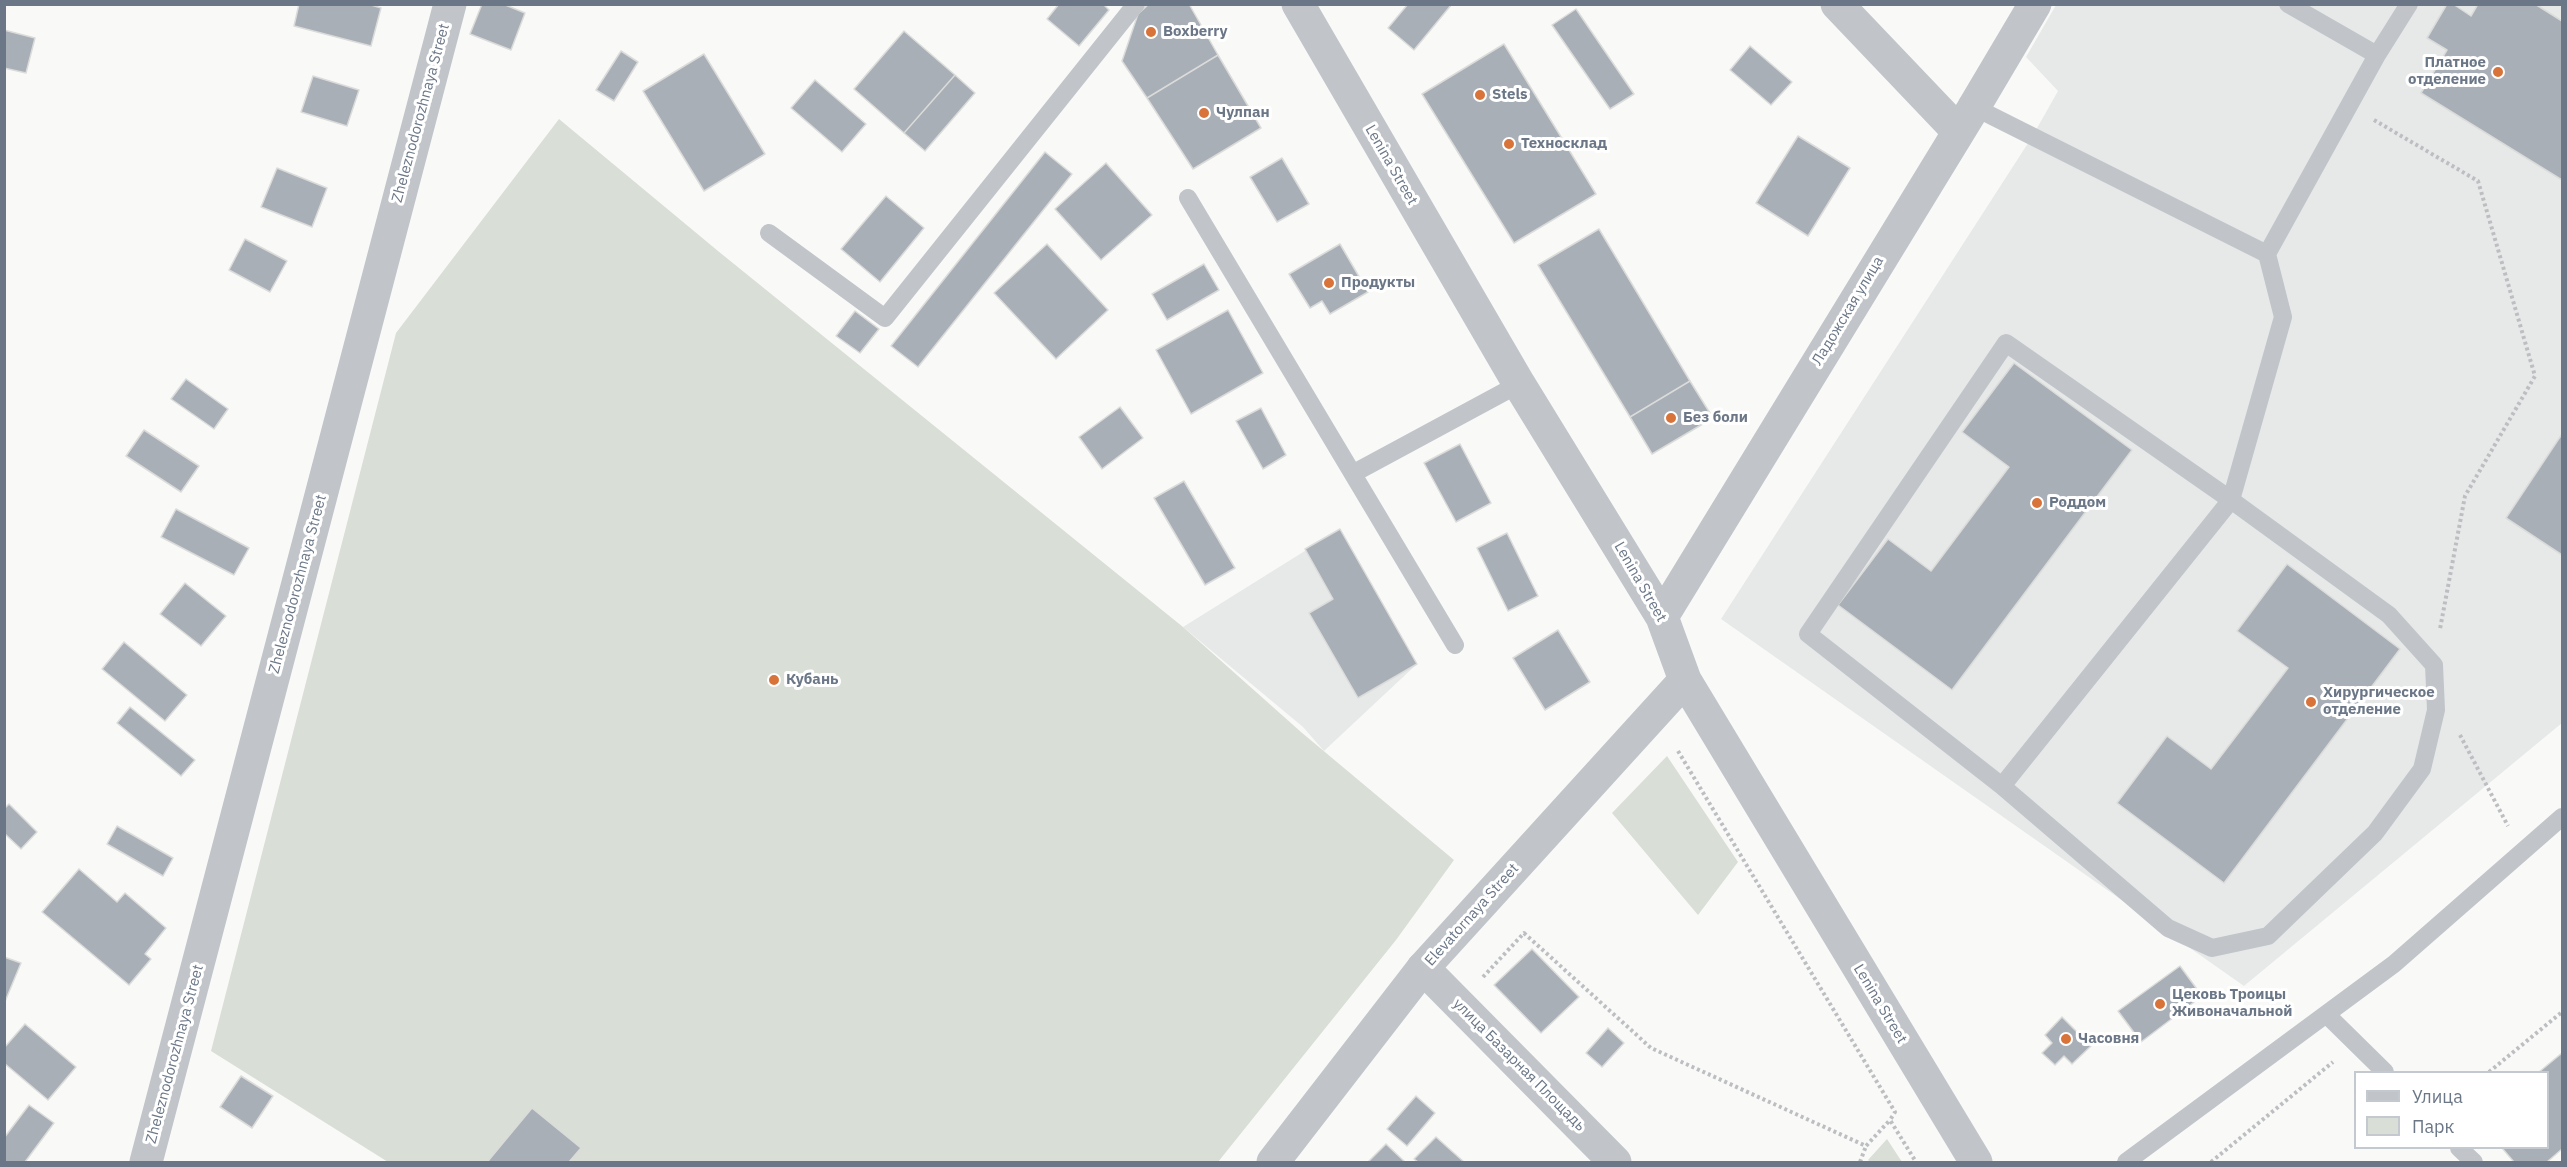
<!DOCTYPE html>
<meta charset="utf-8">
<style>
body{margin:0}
#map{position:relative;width:2567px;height:1167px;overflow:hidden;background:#f9faf8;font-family:"IBM Plex Sans",sans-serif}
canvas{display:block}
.frame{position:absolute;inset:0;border:6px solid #6b7787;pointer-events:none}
.legend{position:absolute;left:2354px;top:1071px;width:195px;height:78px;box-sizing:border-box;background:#fff;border:2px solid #c4c9cf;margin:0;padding:8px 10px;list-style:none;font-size:18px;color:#6b7787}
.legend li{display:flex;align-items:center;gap:12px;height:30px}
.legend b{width:30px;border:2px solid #c4c9cf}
</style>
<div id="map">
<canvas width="2567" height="1167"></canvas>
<div class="frame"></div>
<ul class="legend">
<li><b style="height:8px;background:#c1c5c9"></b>Улица</li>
<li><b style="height:16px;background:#d9ded7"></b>Парк</li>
</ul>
</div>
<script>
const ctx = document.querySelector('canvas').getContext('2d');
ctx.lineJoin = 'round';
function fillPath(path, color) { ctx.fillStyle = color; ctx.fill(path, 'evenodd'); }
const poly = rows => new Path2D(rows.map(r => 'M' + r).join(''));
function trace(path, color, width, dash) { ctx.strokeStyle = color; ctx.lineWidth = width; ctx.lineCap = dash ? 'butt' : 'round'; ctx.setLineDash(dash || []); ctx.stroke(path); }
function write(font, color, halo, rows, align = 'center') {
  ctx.font = font + ' "IBM Plex Sans",sans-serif'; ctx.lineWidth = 6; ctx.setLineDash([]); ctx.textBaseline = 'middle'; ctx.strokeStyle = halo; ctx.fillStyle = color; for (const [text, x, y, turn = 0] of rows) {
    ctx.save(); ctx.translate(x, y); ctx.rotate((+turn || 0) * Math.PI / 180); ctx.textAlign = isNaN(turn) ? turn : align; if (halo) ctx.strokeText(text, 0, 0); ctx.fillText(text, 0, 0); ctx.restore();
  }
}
fillPath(poly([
 [2056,5,2562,5,2562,723,2244,986,1721,619,2032,137,2058,91,2026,57],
 [1340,529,1417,664,1324,751,1303,727,1183,627]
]), '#e7e9e9');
fillPath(poly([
 [559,119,718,251,1183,627,1301,732,1454,860,1396,940,1218,1162,388,1162,211,1051,396,333],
 [1667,756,1738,862,1698,915,1612,813],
 [1887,1139,1902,1162,1870,1162,1868,1160]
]), '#d9ded7');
const building = poly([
 [299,4,368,4,381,8,371,46,294,26,299,4],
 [482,4,503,4,525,13,511,50,470,34,482,4],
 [1059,4,1103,4,1109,10,1079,46,1047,19,1059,4],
 [1149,4,1189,4,1218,55,1147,98,1122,61,1138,14,1149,4],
 [1408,4,1452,4,1414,50,1388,28,1408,4],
 [2447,4,2453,4,2471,16,2478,4,2535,4,2562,21,2562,180,2421,93,2447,50,2427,38,2447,4],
 [1576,9,1634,94,1610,109,1552,25,1576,9],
 [4,30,35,38,26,73,4,68,4,30],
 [904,31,955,75,904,133,854,89,904,31],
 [1504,44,1596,194,1514,243,1422,94,1504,44],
 [1750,46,1792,82,1771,105,1730,70,1750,46],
 [621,51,638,62,614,101,596,90,621,51],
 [704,54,765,154,704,191,643,91,704,54],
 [1218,55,1261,128,1193,169,1147,98,1218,55],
 [955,75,975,93,925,151,904,133,955,75],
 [313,76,359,90,347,126,301,112,313,76],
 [815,80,866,124,842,152,791,108,815,80],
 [1798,136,1850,168,1808,236,1756,203,1798,136],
 [1045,152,1072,174,918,367,891,346,1045,152],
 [1282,158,1309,204,1277,222,1250,177,1282,158],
 [1106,163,1152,215,1101,260,1055,209,1106,163],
 [277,168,327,188,312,227,261,207,277,168],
 [886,196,924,228,880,282,841,249,886,196],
 [1599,229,1690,381,1630,417,1538,265,1599,229],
 [245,239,287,261,270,292,229,270,245,239],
 [1047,244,1108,310,1056,359,994,293,1047,244],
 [1340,244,1368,292,1330,314,1322,301,1310,308,1289,274,1340,244],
 [1204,264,1219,290,1167,320,1152,294,1204,264],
 [1228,310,1263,373,1191,414,1156,350,1228,310],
 [855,311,879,329,860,353,836,336,855,311],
 [2014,363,2132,450,1952,690,1838,605,1888,539,1931,571,2009,467,1962,432,2014,363],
 [186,379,228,409,214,429,171,399,186,379],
 [1690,381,1713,418,1652,454,1630,417,1690,381],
 [1120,407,1143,438,1102,469,1079,437,1120,407],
 [1261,408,1286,455,1263,469,1236,421,1261,408],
 [144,430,199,466,181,492,126,456,144,430],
 [2562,434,2562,555,2506,518,2562,434],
 [1460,444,1491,503,1456,522,1424,463,1460,444],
 [1184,481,1235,568,1205,585,1154,498,1184,481],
 [176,509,249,548,234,575,161,537,176,509],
 [1340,529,1417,664,1358,698,1309,613,1333,599,1305,549,1340,529],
 [1507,533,1538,596,1508,611,1477,548,1507,533],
 [2287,564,2400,649,2224,883,2117,803,2167,736,2211,769,2288,668,2237,631,2287,564],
 [185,583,226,616,201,646,160,614,185,583],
 [1558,630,1590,682,1545,710,1513,658,1558,630],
 [124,642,187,695,165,721,102,669,124,642],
 [130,707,195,760,181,776,117,723,130,707],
 [9,804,37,832,21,849,4,833,4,809,9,804],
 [117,826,173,858,163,876,107,844,117,826],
 [79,869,117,902,125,893,166,928,145,954,151,959,129,985,42,912,79,869],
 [1532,949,1579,997,1541,1033,1494,985,1532,949],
 [4,957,21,963,4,1004,4,957],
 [2180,966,2202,996,2141,1042,2118,1011,2180,966],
 [2062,1017,2091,1046,2072,1064,2064,1056,2055,1065,2042,1053,2052,1043,2045,1035,2062,1017],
 [25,1024,76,1067,48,1100,4,1063,4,1048,25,1024],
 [1608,1028,1624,1043,1602,1067,1586,1053,1608,1028],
 [2562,1053,2562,1149,2547,1162,2514,1162,2502,1148,2548,1148,2548,1072,2539,1072,2562,1053],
 [241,1076,273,1096,252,1128,220,1107,241,1076],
 [1416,1096,1435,1113,1407,1146,1387,1129,1416,1096],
 [29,1105,54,1123,25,1162,4,1162,4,1138,29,1105],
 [532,1108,581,1148,569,1162,490,1162,488,1161,532,1108],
 [1436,1137,1464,1162,1418,1162,1414,1159,1436,1137],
 [1386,1144,1405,1162,1368,1162,1386,1144]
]);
fillPath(building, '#a9afb7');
trace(building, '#dbdcda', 1.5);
trace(poly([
 [2374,120,2478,181,2535,376,2465,496,2440,629],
 [2460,735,2508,826],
 [1678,751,1895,1112,1890,1120,1916,1162],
 [1483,977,1524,933,1651,1048,1866,1146,1890,1120],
 [2489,1072,2562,1012],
 [1860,1162,1866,1146],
 [2211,1162,2333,1062]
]), '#bcbec1', 4, [3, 3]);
trace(poly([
 [2288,4,2377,55],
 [1974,107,2267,254,2283,317,2231,500,2006,343,1808,634,2002,786,2231,500,2389,615,2434,665,2436,710,2422,769,2375,833,2268,936,2212,948,2168,928,2002,786],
 [1188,198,1455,645],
 [769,233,885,318,1136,4],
 [2267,254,2377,55,2409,4],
 [1354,473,1519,384],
 [2326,1014,2385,1072],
 [2459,1148,2474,1162],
 [2126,1162,2394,964,2562,817]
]), '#c1c5c9', 18);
trace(poly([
 [1837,4,1958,131],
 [1974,107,2035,4],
 [1423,968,1615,1162],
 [146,1162,450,4]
]), '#c1c5c9', 33);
trace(poly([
 [1298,4,1519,384,1662,617,1685,680,1976,1162],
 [1662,617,1974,107],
 [1273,1162,1423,968,1685,680]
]), '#c1c5c9', 33);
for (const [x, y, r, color] of [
 [1151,32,6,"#d8733a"],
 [2498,72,6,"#d8733a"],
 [1480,95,6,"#d8733a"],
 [1204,113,6,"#d8733a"],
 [1509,144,6,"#d8733a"],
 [1329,283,6,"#d8733a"],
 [1671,418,6,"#d8733a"],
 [2037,503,6,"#d8733a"],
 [774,680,6,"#d8733a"],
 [2311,702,6,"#d8733a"],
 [2160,1004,6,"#d8733a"],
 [2066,1039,6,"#d8733a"]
]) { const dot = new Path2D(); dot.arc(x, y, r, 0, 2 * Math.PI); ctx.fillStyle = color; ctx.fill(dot); trace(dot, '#fff', 2); }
write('bold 15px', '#6b7787', '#fff', [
 ["Boxberry",1163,32],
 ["Платное",2486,63,"right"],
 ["отделение",2486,80,"right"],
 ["Stels",1492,95],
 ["Чулпан",1216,113],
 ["Техносклад",1521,144],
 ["Продукты",1341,283],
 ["Без боли",1683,418],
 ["Роддом",2049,503],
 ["Кубань",786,680],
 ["Хирургическое",2323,693],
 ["отделение",2323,710],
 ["Цековь Троицы",2172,995],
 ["Живоначальной",2172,1012],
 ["Часовня",2078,1039]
], 'left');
write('15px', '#6b7787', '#fff', [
 ["Zheleznodorozhnaya Street",421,113,-75],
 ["Lenina Street",1391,165,60],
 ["Ладожская улица",1848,311,-59],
 ["Lenina Street",1640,582,60],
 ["Zheleznodorozhnaya Street",298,584,-75],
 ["Elevatornaya Street",1472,915,-48],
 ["Lenina Street",1880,1004,59],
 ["Zheleznodorozhnaya Street",175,1054,-75],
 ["улица Базарная Площадь",1519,1065,45]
]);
</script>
